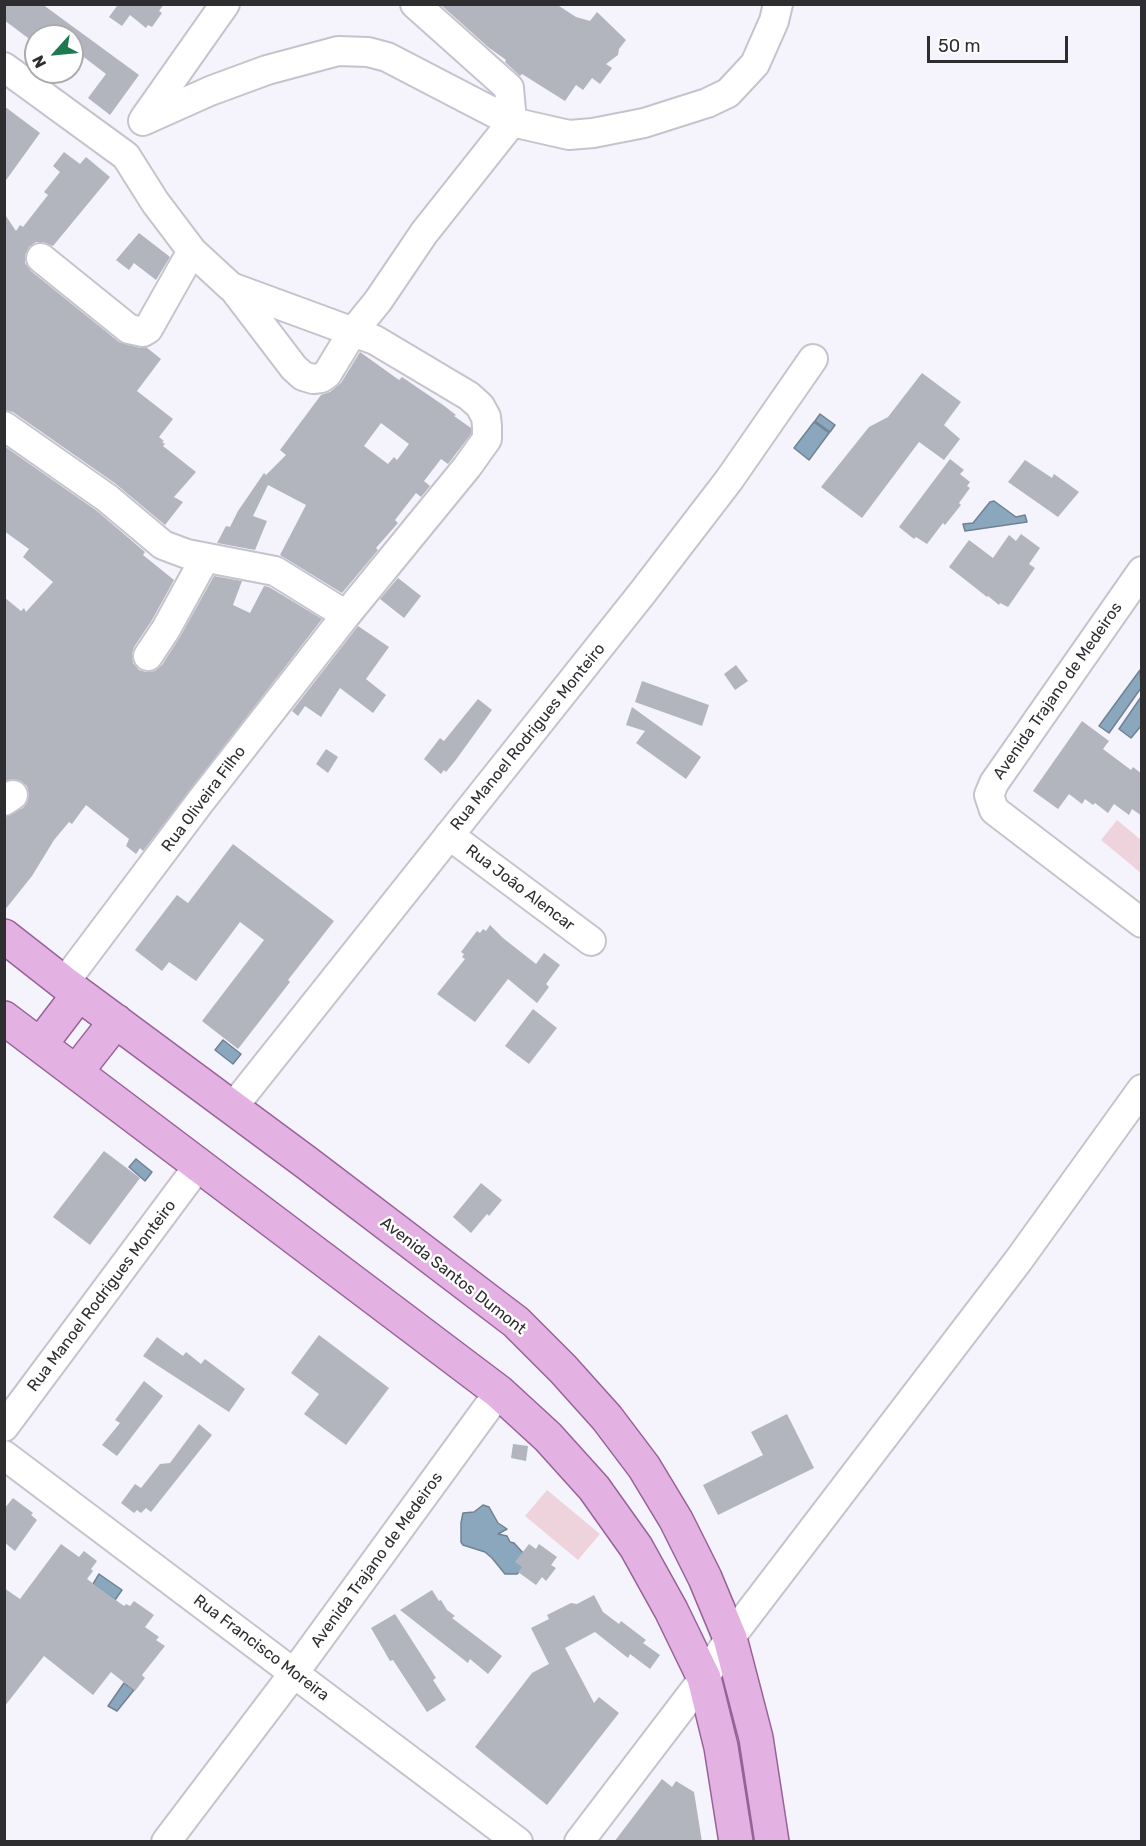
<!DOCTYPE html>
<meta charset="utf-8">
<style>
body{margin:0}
#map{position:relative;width:1146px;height:1846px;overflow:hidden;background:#f5f3fc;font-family:Rubik,sans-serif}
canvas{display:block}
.frame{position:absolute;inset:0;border:6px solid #2e2d30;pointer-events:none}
.north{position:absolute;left:24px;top:24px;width:60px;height:60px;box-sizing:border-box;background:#fff;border:2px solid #ababac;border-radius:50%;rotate:243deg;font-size:16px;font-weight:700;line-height:24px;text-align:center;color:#2e2d30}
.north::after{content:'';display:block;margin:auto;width:21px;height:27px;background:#1d794f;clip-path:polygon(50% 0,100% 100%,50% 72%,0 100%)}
.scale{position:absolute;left:927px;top:36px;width:141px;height:27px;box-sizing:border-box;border:3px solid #2e2d30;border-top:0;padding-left:8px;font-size:18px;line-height:21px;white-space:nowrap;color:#2e2d30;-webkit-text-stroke:4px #fff;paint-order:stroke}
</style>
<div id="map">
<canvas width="1146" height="1846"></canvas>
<div class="frame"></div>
<div class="north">N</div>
<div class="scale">50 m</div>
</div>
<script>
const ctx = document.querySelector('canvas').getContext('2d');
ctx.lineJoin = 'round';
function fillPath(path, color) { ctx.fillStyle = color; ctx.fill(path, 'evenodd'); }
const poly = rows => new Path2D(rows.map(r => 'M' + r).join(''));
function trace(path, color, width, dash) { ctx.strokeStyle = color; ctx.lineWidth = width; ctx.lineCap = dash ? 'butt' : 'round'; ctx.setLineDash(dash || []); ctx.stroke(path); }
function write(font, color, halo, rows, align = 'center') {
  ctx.font = font + ' Rubik,sans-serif'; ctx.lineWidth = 5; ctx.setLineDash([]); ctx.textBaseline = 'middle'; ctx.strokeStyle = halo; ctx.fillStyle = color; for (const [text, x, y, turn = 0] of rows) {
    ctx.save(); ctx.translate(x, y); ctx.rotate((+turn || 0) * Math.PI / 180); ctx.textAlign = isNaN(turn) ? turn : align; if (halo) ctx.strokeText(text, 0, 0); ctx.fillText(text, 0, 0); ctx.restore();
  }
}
fillPath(poly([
 [1117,820,1141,840,1141,873,1101,840],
 [547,1490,600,1534,578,1560,525,1516]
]), '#eed3dc');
const water = poly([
 [820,414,835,425,830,432,815,421,820,414],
 [814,422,829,433,809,460,794,448,814,422],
 [994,501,1016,517,1025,515,1027,522,965,531,963,524,973,523,990,502,994,501],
 [1140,670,1141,688,1109,733,1099,726,1140,670],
 [1141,697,1141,726,1131,738,1119,729,1141,697],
 [223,1040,241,1054,233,1064,215,1050,223,1040],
 [136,1159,152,1172,145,1181,129,1167,136,1159],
 [483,1505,489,1507,498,1523,507,1529,498,1534,507,1536,510,1542,514,1543,524,1554,523,1569,517,1574,505,1574,492,1558,485,1552,463,1545,461,1542,461,1523,463,1513,474,1512,483,1505],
 [99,1574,122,1590,115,1600,93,1584,99,1574],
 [124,1683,134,1690,117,1711,108,1706,124,1683]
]);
fillPath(water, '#8ba7be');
trace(water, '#6f8293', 1.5);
fillPath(poly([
 [4,4,42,4,139,75,110,115,88,98,106,74,72,48,72,36,36,36,36,44,4,20],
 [115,4,164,4,159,11,162,13,152,27,148,25,146,28,130,15,122,26,109,17,117,6],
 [440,4,556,4,576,17,590,21,597,12,626,40,619,49,618,55,606,64,612,68,600,84,592,78,583,90,576,85,565,101,522,74,520,76,505,62,506,60,488,47],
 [4,106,40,133,4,183],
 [64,152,80,164,86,157,110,177,53,246,43,242,36,242,29,247,25,255,25,263,31,271,119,342,140,348,146,347,161,359,137,391,173,419,159,437,164,441,162,442,165,444,163,446,196,472,174,497,183,502,165,525,116,484,13,412,4,410,4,213,16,231,20,225,23,227,48,195,44,192,60,172,53,166],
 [139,233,170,257,156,280,134,263,129,270,116,260],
 [360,352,399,380,402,377,443,405,456,415,454,416,471,428,471,434,448,464,441,459,424,481,430,486,421,497,416,493,395,520,398,523,376,548,378,550,342,593,280,555,306,505,268,485,253,516,267,521,255,550,217,543,226,526,230,527,238,511,264,473,266,475,286,455,280,450,321,395,330,392,341,383],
 [381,423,409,444,397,460,394,457,388,464,364,446],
 [922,373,961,402,944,425,960,439,944,460,919,442,862,518,821,487,869,427,888,417],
 [4,446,97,511,145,552,143,555,174,580,152,620,134,647,132,654,133,663,139,670,146,672,155,671,162,665,180,637,214,576,242,581,233,605,250,613,264,586,269,587,322,619,143,851,140,848,136,854,126,846,129,839,86,805,72,824,69,822,54,840,32,876,4,911,4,817,23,808,27,803,29,795,27,786,21,781,13,779,4,781,4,597,21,611,24,608,26,612,53,582,23,557,29,549,4,531],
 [950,459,964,470,960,474,970,482,967,486,970,488,959,503,961,505,945,525,943,523,927,544,916,537,914,539,899,527],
 [1025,460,1052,478,1054,474,1079,492,1058,517,1008,482],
 [1021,534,1040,548,1029,564,1035,568,1008,607,1000,603,999,605,988,596,987,597,949,567,969,540,993,558,1009,535,1016,541],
 [398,578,421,596,404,618,380,599],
 [358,626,389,647,366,679,386,695,373,713,340,688,321,717,305,706,298,716,292,711],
 [736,665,748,681,735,690,724,674],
 [642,681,709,705,702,726,635,702],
 [478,699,492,710,455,761,446,772,444,770,441,774,424,759,440,738,444,741],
 [632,707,701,757,686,779,636,743,645,731,626,725],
 [1082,721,1109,741,1103,749,1131,770,1133,767,1142,774,1142,816,1132,809,1129,815,1114,804,1108,813,1095,803,1093,805,1085,799,1082,804,1069,794,1058,809,1033,791],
 [326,749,338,757,328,773,316,764],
 [233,844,334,921,288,980,290,982,238,1049,202,1021,264,940,240,922,196,981,169,962,162,971,135,950,177,895,188,903],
 [490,925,503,938,536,964,544,953,560,965,546,984,549,987,537,1003,508,979,475,1022,437,994,465,959,462,957,464,954,461,952,477,931,480,933,483,929,486,931],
 [533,1009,557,1028,529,1064,505,1046],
 [104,1151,140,1178,90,1245,53,1217],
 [481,1183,502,1200,489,1216,487,1214,471,1233,453,1217],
 [319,1335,389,1388,346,1445,304,1414,319,1394,291,1373],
 [157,1337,183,1356,186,1352,201,1364,205,1359,245,1389,229,1412,143,1356],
 [144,1381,163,1396,117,1456,102,1445,120,1423,115,1420],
 [787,1414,814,1468,718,1515,703,1485,763,1455,751,1432],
 [199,1424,212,1435,151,1512,146,1508,141,1513,137,1510,134,1513,121,1503,135,1484,141,1488,160,1464,170,1463],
 [513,1444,528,1446,526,1461,511,1458],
 [13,1498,33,1513,31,1515,37,1520,15,1551,4,1542,4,1509],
 [61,1544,79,1557,84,1551,97,1561,91,1569,93,1571,87,1579,124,1606,126,1604,130,1606,134,1601,154,1615,145,1627,159,1637,156,1640,165,1646,142,1675,145,1678,135,1691,111,1672,93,1695,44,1656,4,1707,4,1588,20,1599],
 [529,1544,536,1549,539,1544,557,1557,551,1565,556,1568,546,1581,542,1577,536,1585,518,1572,522,1567,515,1562],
 [432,1590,439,1601,441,1600,447,1610,455,1616,452,1618,502,1656,488,1674,470,1659,468,1663,400,1610],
 [594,1595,603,1612,619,1624,621,1621,646,1640,643,1643,660,1655,650,1669,630,1654,628,1658,595,1632,565,1648,594,1703,599,1697,619,1713,547,1805,475,1747,532,1673,549,1664,531,1628,549,1619,547,1615,571,1603,577,1604],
 [395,1614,436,1678,433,1680,446,1700,427,1712,393,1660,390,1661,371,1628],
 [662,1779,672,1787,676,1781,694,1792,702,1842,614,1842]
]), '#b2b5be');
const minor = poly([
 [4,67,126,156,155,202,192,251,231,287,375,340,469,396,480,406,486,417,487,426,487,439,467,467,346,615,200,802,64,983],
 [144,119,225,4],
 [143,121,210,91,267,70,338,51,368,52,387,57,512,122,569,135,593,133,644,123,707,103,728,93,755,64,774,21,778,4],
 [41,258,129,329,143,332,148,329,192,251],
 [233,288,294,368,303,376,313,379,321,378,327,374,352,333,378,301,424,233,512,122,509,88,415,4],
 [4,426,107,498,163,545,187,554,275,571,346,615],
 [1142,571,994,783,989,795,994,810,1142,923],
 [148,656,166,629,205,558],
 [4,801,13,795],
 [449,835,591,941],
 [233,1107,643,592,729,480,813,359],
 [4,1427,199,1165],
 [4,1455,518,1842],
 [166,1842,294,1673,499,1392],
 [579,1842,704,1678,730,1638,1018,1261,1142,1089]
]);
const major = poly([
 [4,936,64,983,307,1163,516,1322,563,1369,607,1418,644,1467,676,1520,705,1578,730,1638,756,1738,772,1842],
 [4,1018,499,1392,548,1437,594,1488,636,1547,671,1610,704,1678,721,1747,736,1842],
 [40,1045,79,994],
 [76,1072,116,1021]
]);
trace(minor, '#c6c3cc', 32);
trace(major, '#986299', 36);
trace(minor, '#fff', 28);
trace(major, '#e3b2e3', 33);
write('16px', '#2e2d30', '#fff', [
 ["Avenida Trajano de Medeiros",1058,691,-55],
 ["Rua Manoel Rodrigues Monteiro",528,737,-51],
 ["Rua Oliveira Filho",204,799,-53],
 ["Rua João Alencar",520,888,37],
 ["Avenida Santos Dumont",453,1276,38],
 ["Rua Manoel Rodrigues Monteiro",102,1296,-53],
 ["Avenida Trajano de Medeiros",377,1560,-54],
 ["Rua Francisco Moreira",261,1648,37]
]);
</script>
